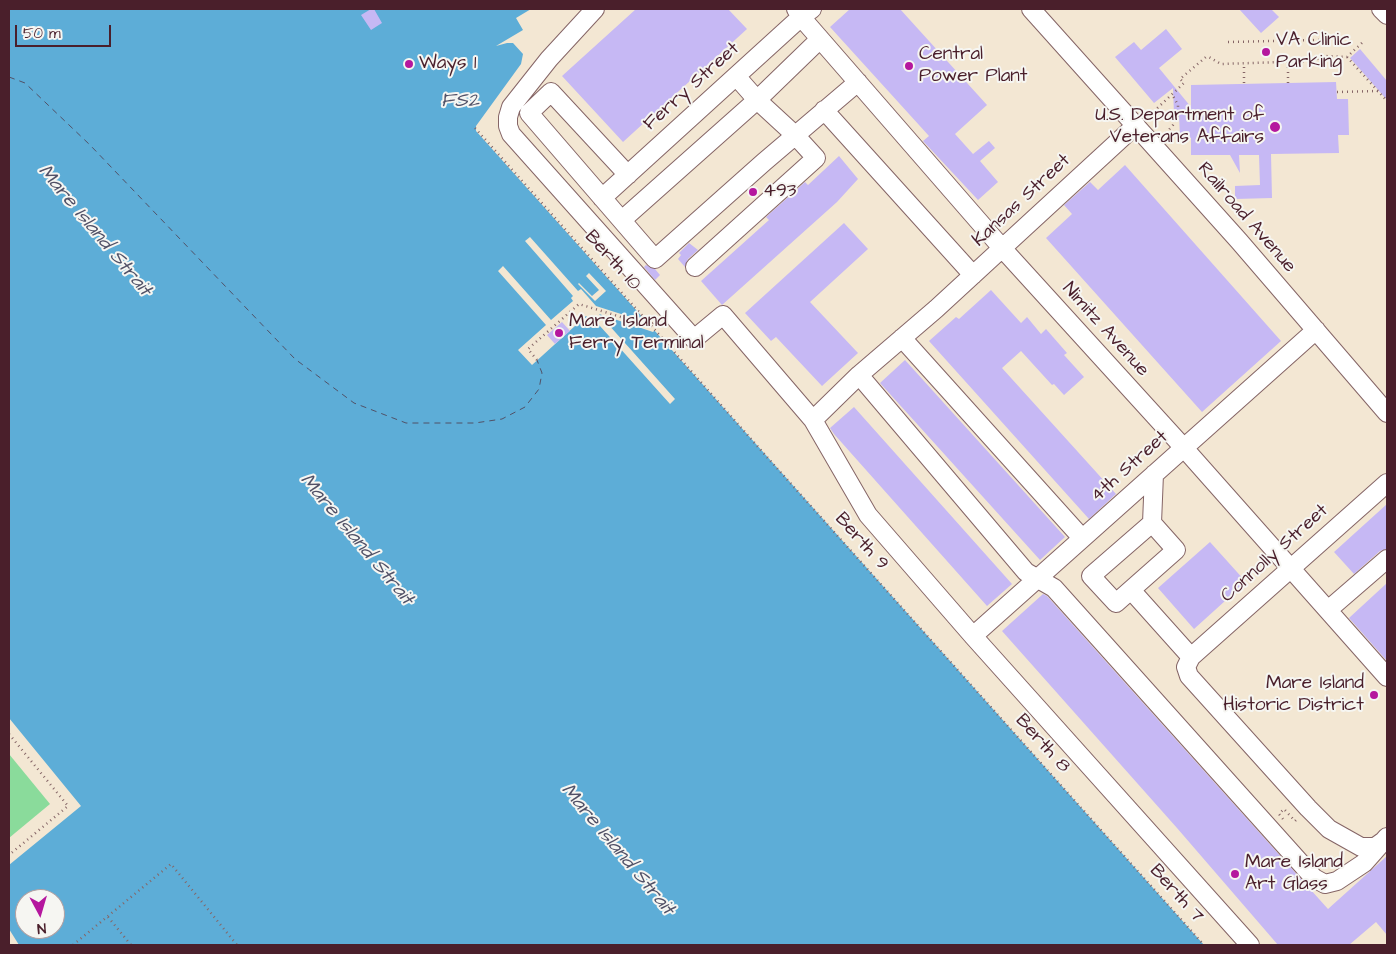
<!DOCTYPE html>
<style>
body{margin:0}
#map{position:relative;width:1396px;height:954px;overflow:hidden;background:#f3e7d3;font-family:"Architects Daughter",sans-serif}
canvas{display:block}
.frame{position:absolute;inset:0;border:10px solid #4a1f2b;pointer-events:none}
.north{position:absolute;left:15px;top:889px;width:50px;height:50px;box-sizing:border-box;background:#f6f6f2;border:1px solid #b1a0a2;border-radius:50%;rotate:174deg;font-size:14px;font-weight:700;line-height:20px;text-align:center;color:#4a1f2b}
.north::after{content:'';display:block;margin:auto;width:18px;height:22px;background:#b5179e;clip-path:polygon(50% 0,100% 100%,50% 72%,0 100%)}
.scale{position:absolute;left:15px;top:25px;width:96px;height:22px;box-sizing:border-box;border:2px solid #4a1f2b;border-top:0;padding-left:6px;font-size:15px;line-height:18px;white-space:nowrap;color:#4a1f2b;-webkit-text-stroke:4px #f6f6f2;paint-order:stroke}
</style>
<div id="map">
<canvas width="1396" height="954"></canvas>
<div class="frame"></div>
<div class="north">N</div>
<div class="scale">50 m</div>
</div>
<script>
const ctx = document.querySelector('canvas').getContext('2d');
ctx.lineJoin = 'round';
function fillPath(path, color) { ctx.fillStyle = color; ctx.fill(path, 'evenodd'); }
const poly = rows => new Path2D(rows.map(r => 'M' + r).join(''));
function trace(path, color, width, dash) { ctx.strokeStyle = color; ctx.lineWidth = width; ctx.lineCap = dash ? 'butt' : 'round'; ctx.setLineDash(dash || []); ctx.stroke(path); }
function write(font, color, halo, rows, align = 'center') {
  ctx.font = font + ' "Architects Daughter",sans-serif'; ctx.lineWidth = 4; ctx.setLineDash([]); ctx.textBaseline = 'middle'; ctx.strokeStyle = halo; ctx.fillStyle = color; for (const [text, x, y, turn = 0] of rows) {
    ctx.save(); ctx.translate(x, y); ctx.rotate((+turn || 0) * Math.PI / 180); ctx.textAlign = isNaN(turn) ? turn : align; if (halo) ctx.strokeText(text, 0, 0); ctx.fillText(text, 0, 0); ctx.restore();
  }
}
fillPath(poly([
 [9,754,50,804,9,838]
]), '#8adb9b');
fillPath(poly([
 [9,9,531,9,516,18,523,30,496,46,507,43,513,43,523,54,521,64,476,126,476,131,1204,945,19,945,9,929,9,865,81,806,9,718],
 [25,899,55,899,55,929,25,929]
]), '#5dadd7');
fillPath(poly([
 [530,237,578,291,581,289,596,306,643,321,645,318,655,330,653,332,599,314,675,399,670,404,591,316,589,319,586,316,532,365,518,350,546,325,498,271,503,266,551,320,573,301,571,298,573,296,525,241],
 [589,273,606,291,595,301,578,284,579,283,592,296,599,290,586,276]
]), '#f3e7d3');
trace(poly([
 [9,77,25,83,90,145,295,359,354,403,406,423,475,423,502,419,525,407,539,389,542,373,537,360]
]), '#515167', 1, [6, 5]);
fillPath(poly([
 [371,9,374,9,382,23,371,30,361,15],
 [636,9,728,9,747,29,623,142,562,76],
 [850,9,900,9,987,105,955,134,973,154,989,141,995,148,980,161,998,182,978,200,923,141,929,136,830,27],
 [1239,9,1271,9,1279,17,1261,33],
 [1166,29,1182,49,1159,68,1191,107,1191,85,1336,82,1337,99,1348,99,1349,135,1338,135,1339,153,1271,154,1272,198,1235,199,1235,186,1260,185,1259,155,1239,155,1240,173,1230,155,1191,155,1191,138,1180,138,1179,114,1174,114,1173,88,1154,103,1115,57,1134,42,1141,50],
 [1360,49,1387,81,1387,100,1350,58],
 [839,156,858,179,837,202,722,305,701,281,769,220,766,217,805,182,808,185],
 [1125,165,1281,341,1202,412,1046,238,1072,214,1064,205,1090,182,1098,190],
 [844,223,868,249,810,302,858,353,822,386,776,337,771,341,745,313],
 [689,243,698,250,688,259,685,267,678,259,681,255,679,253],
 [646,265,655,269,660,275,655,280,644,267],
 [991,290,1021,323,1027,317,1041,334,1046,329,1067,353,1064,355,1084,377,1064,395,1054,384,1052,385,1021,351,1002,368,1116,494,1089,519,929,341,956,317,959,319],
 [562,322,570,331,555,344,547,335],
 [905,360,1065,537,1040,560,880,383],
 [854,407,1012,584,987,606,834,434,830,428],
 [1387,504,1387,549,1380,551,1354,574,1334,552],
 [1210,542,1246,582,1194,629,1158,588],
 [1387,583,1387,661,1349,618],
 [1043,594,1047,596,1328,909,1387,856,1387,935,1376,922,1349,945,1278,945,1177,828,1002,631]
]), '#c6b8f4');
const minor = poly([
 [595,9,549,59,511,107,508,117,508,126,511,134,694,339,723,315,813,420,868,515,973,636,1250,945],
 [796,9,801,17,1002,248,1184,448,1387,677],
 [1031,9,1239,241,1387,413],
 [1381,9,1387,15],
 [824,110,973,275],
 [628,175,551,92,529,113,655,259,764,162,858,82],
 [602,198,801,17,812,9],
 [622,220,757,100,820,39],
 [695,267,816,158,795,135,757,100,736,76],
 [902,338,1082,538],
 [859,375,1026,572,1054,588,1314,878,1325,884,1337,881,1364,863,1387,837],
 [813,420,859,375,936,309,1136,125],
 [1152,523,1176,550,1116,603,1091,576,1152,523],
 [1152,523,1154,474],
 [1131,590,1191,657],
 [1328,610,1387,559],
 [973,636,1316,330],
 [1382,842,1375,847,1361,847,1329,829,1308,808,1189,676,1186,667,1191,657,1387,483]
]);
trace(minor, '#856566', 20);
trace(poly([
 [1228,42,1319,40],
 [1347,57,1387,101],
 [1288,62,1288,83],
 [1244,83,1244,63],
 [1337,92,1378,91],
 [1150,115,1184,83,1180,79,1206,57,1209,57,1221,64,1313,61,1324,56,1347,57,1364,41],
 [475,128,655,330,767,457,1204,945],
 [1166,133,1173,125,1178,115,1178,105,1172,94],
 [537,360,528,349,579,304,650,326,657,319],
 [9,734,68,806,9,855],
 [1283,819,1279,814,1284,809,1295,821,1298,818],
 [108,917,131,945],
 [73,945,171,864,237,945]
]), '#856566', 2.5, [1, 4]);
trace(minor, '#fff', 18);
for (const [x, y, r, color] of [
 [1266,52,5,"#b5179e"],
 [409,64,5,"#b5179e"],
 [909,66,5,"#b5179e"],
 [1275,127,6,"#b5179e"],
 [753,192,5,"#b5179e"],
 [559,333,5,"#b5179e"],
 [1374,695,5,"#b5179e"],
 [1235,874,5,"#b5179e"]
]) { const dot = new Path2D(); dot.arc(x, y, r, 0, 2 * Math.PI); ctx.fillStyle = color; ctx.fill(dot); trace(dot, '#f6f6f2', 2); }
write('19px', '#4a1f2b', '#f6f6f2', [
 ["VA Clinic",1276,41],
 ["Parking",1276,63],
 ["Central",919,55],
 ["Power Plant",919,77],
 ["Ways 1",419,64],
 ["U.S. Department of",1264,116,"right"],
 ["Veterans Affairs",1264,138,"right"],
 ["493",763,192],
 ["Mare Island",569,322],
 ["Ferry Terminal",569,344],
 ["Mare Island",1364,684,"right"],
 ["Historic District",1364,706,"right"],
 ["Mare Island",1245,863],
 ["Art Glass",1245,885]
], 'left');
write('19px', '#4a1f2b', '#f6f6f2', [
 ["Ferry Street",692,87,-42],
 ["Kansas Street",1022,201,-43],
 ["Railroad Avenue",1246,218,49],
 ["Berth 10",612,261,48],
 ["Nimitz Avenue",1105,330,48],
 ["4th Street",1130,467,-42],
 ["Berth 9",861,542,48],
 ["Connolly Street",1275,554,-42],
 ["Berth 8",1042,744,48],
 ["Berth 7",1176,894,48]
]);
write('italic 20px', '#515167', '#f6f6f2', [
 ["FS2",460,102],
 ["Mare Island Strait",94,231,50],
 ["Mare Island Strait",356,540,50],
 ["Mare Island Strait",617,850,50]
]);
</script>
